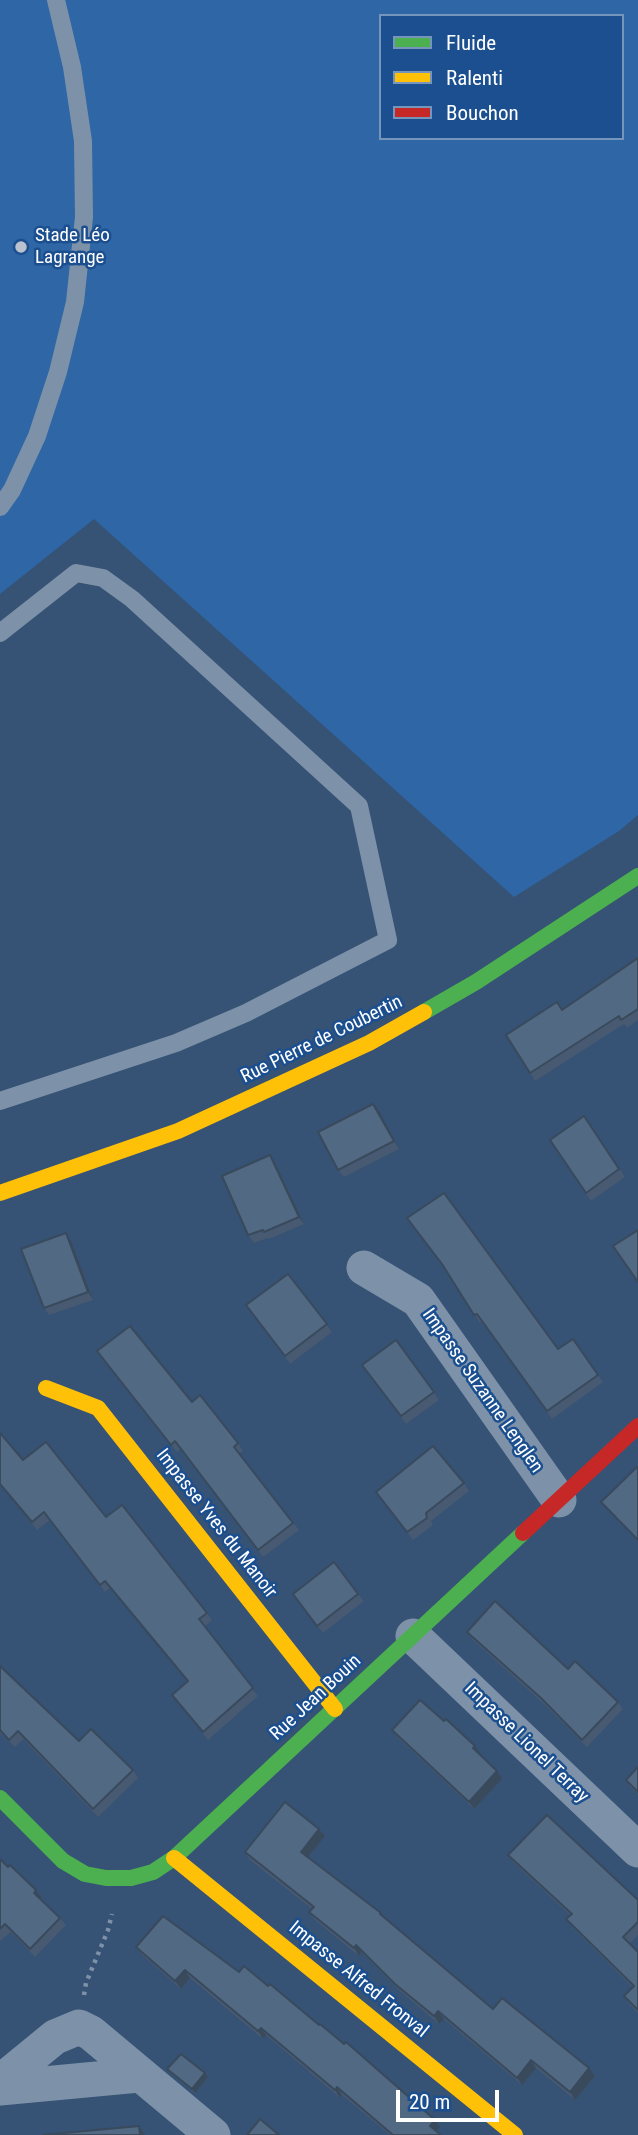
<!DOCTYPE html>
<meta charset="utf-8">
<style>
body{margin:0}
#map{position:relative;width:638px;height:2135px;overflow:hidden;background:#365274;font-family:"Roboto Condensed",sans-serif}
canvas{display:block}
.legend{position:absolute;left:379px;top:14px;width:245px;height:126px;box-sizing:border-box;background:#1b4f8f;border:2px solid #7695bc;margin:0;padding:9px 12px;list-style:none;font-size:21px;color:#fff}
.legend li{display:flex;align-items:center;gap:14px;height:35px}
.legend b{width:35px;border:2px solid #7695bc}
.scale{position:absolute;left:396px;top:2090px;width:103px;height:32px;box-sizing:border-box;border:4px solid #fff;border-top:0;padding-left:9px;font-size:21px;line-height:24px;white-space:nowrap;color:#fff;-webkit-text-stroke:5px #1b4f8f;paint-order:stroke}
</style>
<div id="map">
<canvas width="638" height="2135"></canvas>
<ul class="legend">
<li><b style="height:9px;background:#4caf50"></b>Fluide</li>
<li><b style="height:9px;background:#ffc107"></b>Ralenti</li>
<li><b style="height:9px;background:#c62828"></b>Bouchon</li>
</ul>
<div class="scale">20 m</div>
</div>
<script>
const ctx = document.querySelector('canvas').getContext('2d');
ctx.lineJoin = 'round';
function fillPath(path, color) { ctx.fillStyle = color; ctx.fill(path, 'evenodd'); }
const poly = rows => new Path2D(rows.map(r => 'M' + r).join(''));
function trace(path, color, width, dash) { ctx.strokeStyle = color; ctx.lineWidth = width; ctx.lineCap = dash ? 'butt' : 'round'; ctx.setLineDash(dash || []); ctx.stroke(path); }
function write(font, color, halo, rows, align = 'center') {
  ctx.font = font + ' "Roboto Condensed",sans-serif'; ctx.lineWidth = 5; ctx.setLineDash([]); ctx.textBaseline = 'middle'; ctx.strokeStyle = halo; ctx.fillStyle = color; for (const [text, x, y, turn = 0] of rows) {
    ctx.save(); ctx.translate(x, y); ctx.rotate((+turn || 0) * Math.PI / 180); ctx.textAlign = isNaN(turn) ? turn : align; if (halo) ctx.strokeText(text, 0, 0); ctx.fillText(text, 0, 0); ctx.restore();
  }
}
fillPath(poly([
 [0,0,638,0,638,815,619,831,514,897,94,519,0,594],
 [381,16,622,16,622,138,381,138]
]), '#2f66a5');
trace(poly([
 [84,1995,86,1983,108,1930,112,1914]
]), '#7d92a8', 4.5, [3.5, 5]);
trace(poly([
 [0,507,12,490,37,436,58,372,75,302,84,217,83,141,72,67,56,0],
 [0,633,76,573,103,578,132,599,359,806,388,940,246,1013,176,1043,0,1101]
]), '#7d92a8', 18);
trace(poly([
 [364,1268,418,1300,559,1500],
 [413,1636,638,1850],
 [0,2082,55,2037,79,2027,91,2033,213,2135],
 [0,2088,139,2075]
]), '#7d92a8', 35);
trace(poly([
 [424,1012,476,982,638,876],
 [0,1798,63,1861,85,1874,106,1878,131,1878,153,1872,174,1858,523,1533]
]), '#4caf50', 16);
trace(poly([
 [0,1193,178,1131,369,1043,424,1012],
 [46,1388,98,1408,335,1709],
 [174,1858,515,2135]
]), '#ffc107', 16);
trace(poly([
 [523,1533,638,1426]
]), '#c62828', 16);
fillPath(poly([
 [638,958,638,1020,627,1028,624,1024,535,1081,530,1073,563,1010],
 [373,1104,399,1149,344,1177,338,1170],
 [584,1116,625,1177,591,1201,550,1140],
 [270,1155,275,1163,304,1224,269,1239,268,1238,254,1243,248,1235],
 [71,1241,93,1300,49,1315,44,1308],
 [444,1267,558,1349,573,1339,603,1382,552,1419,482,1321,480,1323],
 [288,1274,332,1332,290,1364,246,1305],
 [396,1340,439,1400,406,1424,362,1365],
 [97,1351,192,1402,238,1443,243,1451,239,1454,299,1530,263,1557,180,1449,177,1452],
 [0,1433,23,1460,106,1517,207,1613,212,1620,204,1627,258,1696,208,1740,172,1695,188,1681,110,1588,105,1592,50,1520,37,1530,0,1485],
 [638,1468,638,1542,607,1509,601,1502],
 [464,1483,469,1491,431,1521,433,1525,413,1540,382,1500],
 [358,1594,364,1601,323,1633,298,1602],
 [467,1632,618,1702,623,1709,587,1747,546,1706,473,1640],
 [0,1666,79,1741,133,1770,138,1778,98,1817,23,1739,15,1747,0,1733],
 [392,1730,480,1753,479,1754,497,1771,502,1779,474,1809,397,1737],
 [638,1767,638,1794,631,1788,626,1780],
 [319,1829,325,1836,308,1858,381,1913,385,1919,493,2009,595,2076,575,2100,536,2068,522,2085,444,2019,439,2024,400,1991,361,1952,359,1956,315,1920,309,1912,312,1909,250,1860,245,1852],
 [508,1855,638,1900,638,1935,629,1944,638,1952,638,2013,629,2004,624,1996,633,1988,572,1927,566,1919,570,1915,514,1863],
 [0,1859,36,1890,42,1898,41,1899,60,1918,66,1925,35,1957,11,1932,0,1941],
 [136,1947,239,1972,268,1986,344,2044,435,2120,440,2127,437,2131,441,2135,390,2135,342,2095,340,2098,266,2035,263,2039,190,1978,181,1989,142,1955],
 [167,2069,205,2073,208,2077,195,2093,170,2073]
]), '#475a72');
fillPath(poly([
 [373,1104,379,1111,399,1149,394,1141],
 [270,1155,275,1163,304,1224,299,1217],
 [66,1233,71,1241,93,1300,88,1292],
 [475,1746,480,1753,478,1756,473,1748],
 [497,1771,502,1779,474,1809,469,1802],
 [319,1829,325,1836,306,1860,301,1852],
 [36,1890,42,1898,40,1901,34,1893],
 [356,1945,361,1952,359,1956,354,1948],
 [185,1970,190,1978,181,1989,175,1981],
 [438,2011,444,2019,439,2024,434,2016],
 [261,2028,266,2035,263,2039,258,2031],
 [531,2060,536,2068,522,2085,517,2078],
 [589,2068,595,2076,575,2100,570,2092],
 [205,2073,208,2077,195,2093,192,2089],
 [337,2087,342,2095,340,2098,335,2090],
 [435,2120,440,2127,435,2133,430,2126],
 [139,2126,145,2135,140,2135]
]), '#394a5c');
const building = poly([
 [638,958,638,1009,621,1020,619,1016,530,1073,506,1035,557,1002,562,1010,638,958],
 [373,1104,394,1141,338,1170,318,1132,373,1104],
 [584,1116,619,1169,586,1193,550,1140,584,1116],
 [270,1155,299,1217,264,1232,263,1230,248,1235,222,1176,270,1155],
 [444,1193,558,1349,573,1339,598,1375,547,1411,477,1314,474,1315,442,1264,407,1218,444,1193],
 [638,1230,638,1282,613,1246,638,1230],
 [66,1233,88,1292,44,1308,21,1249,66,1233],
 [288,1274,327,1324,285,1356,246,1305,288,1274],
 [130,1326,192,1402,200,1395,238,1443,234,1447,293,1523,258,1550,175,1441,171,1445,97,1351,130,1326],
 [396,1340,434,1392,401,1416,362,1365,396,1340],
 [0,1433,23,1460,46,1442,106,1517,122,1505,207,1613,199,1619,253,1688,203,1732,172,1695,188,1681,105,1581,100,1585,44,1512,32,1522,0,1484,0,1433],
 [433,1446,464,1483,426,1513,427,1518,407,1532,376,1492,433,1446],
 [637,1467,638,1468,638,1540,601,1502,637,1467],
 [334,1562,358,1594,317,1626,293,1594,334,1562],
 [495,1601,568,1669,575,1661,618,1702,582,1740,541,1698,467,1632,495,1601],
 [0,1666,79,1741,91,1729,133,1770,93,1809,18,1731,9,1740,0,1730,0,1666],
 [420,1700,444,1721,446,1719,475,1746,473,1748,497,1771,469,1802,392,1730,420,1700],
 [638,1767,638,1792,626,1780,638,1767],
 [285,1802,319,1829,301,1852,381,1913,380,1914,493,2009,502,1998,589,2068,570,2092,531,2060,517,2078,438,2011,434,2016,395,1984,356,1945,354,1948,309,1912,314,1907,245,1852,285,1802],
 [547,1815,638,1900,638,1922,623,1937,638,1952,638,2010,624,1996,634,1986,566,1919,572,1914,508,1855,547,1815],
 [0,1859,8,1867,10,1865,36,1890,34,1893,60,1918,30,1949,5,1924,0,1929,0,1859],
 [163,1916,239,1972,244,1966,268,1986,270,1984,319,2025,320,2024,344,2044,346,2042,435,2120,430,2126,441,2135,393,2135,337,2087,335,2090,261,2028,258,2031,185,1970,175,1981,136,1947,163,1916],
 [181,2054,205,2073,192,2089,167,2069,181,2054],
 [260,2119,279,2135,247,2135,260,2119],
 [139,2126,140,2135,43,2135,139,2126]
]);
fillPath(building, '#526984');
trace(building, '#394a5c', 2);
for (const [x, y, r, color] of [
 [21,247,7,"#b9c2ce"]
]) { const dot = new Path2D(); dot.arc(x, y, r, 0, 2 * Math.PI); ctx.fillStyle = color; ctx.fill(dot); trace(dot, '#1b4f8f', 2.5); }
write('19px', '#fff', '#1b4f8f', [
 ["Stade Léo",35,236],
 ["Lagrange",35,258]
], 'left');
write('19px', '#fff', '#1b4f8f', [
 ["Rue Pierre de Coubertin",322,1040,-26],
 ["Impasse Suzanne Lenglen",482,1391,55],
 ["Impasse Yves du Manoir",216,1524,52],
 ["Rue Jean Bouin",316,1698,-43],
 ["Impasse Lionel Terray",526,1743,44],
 ["Impasse Alfred Fronval",358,1980,39]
]);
</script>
